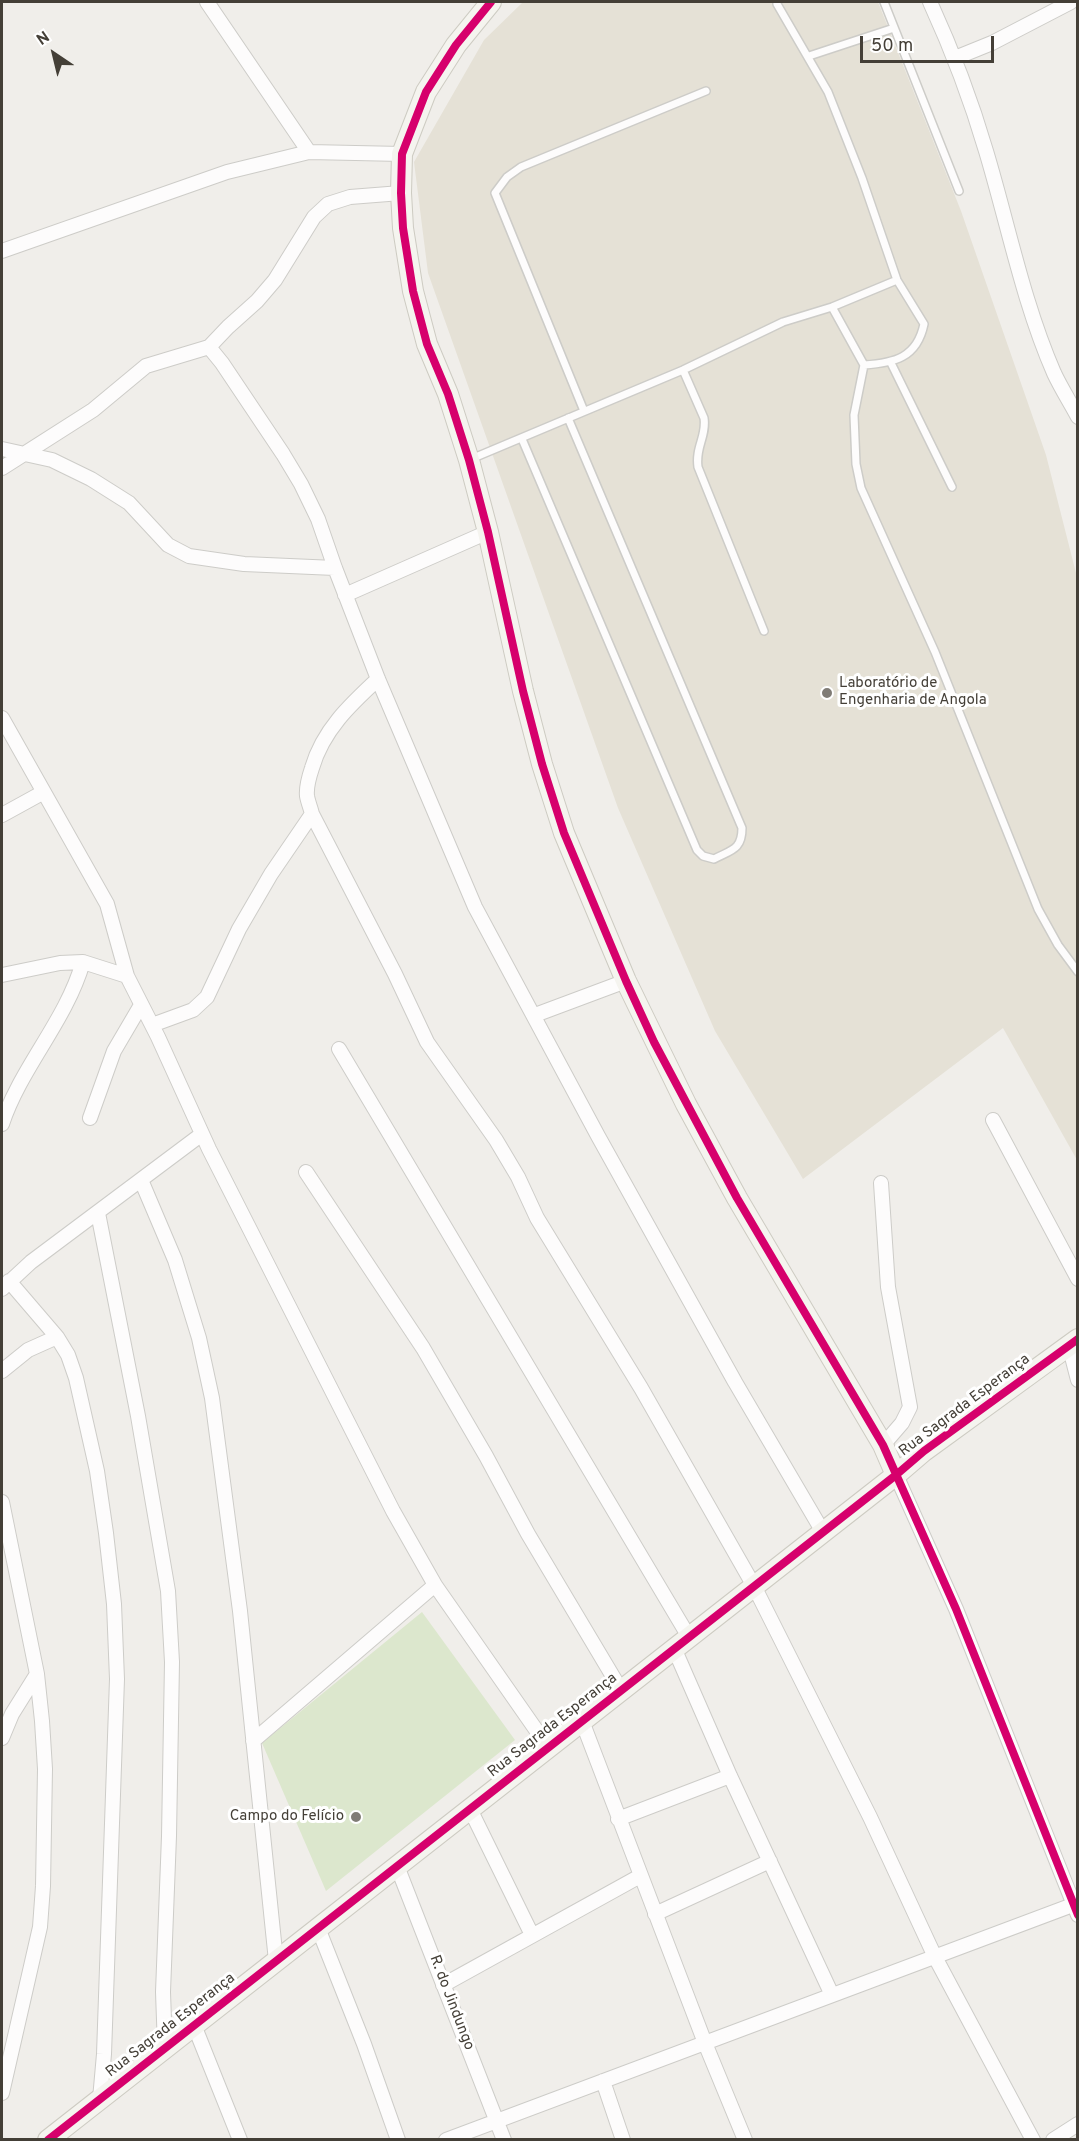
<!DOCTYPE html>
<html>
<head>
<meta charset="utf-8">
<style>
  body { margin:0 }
  #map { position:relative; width:1079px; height:2141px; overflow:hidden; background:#f0eeea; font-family:Overpass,sans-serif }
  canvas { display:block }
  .frame { position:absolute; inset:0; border:3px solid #443f37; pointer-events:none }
  .north { position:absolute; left:24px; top:24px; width:60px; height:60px; -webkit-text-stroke:4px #fff; paint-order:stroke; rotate:325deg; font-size:16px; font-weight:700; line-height:24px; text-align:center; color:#443f37 }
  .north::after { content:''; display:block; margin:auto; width:21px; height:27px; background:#443f37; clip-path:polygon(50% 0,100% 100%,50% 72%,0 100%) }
  .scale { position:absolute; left:860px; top:36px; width:134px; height:27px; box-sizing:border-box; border:3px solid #443f37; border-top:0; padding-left:8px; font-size:18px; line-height:21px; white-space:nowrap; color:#443f37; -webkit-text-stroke:4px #fff; paint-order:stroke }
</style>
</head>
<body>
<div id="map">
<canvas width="1079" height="2141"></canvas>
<div class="frame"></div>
<div class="north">N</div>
<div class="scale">50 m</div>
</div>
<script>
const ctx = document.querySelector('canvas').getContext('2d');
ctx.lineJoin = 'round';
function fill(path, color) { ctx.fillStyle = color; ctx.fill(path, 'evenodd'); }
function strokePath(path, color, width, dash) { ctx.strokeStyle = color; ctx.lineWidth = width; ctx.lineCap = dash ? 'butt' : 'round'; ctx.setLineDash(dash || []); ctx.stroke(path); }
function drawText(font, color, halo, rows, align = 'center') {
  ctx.font = font + ' Overpass,sans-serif'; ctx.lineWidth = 6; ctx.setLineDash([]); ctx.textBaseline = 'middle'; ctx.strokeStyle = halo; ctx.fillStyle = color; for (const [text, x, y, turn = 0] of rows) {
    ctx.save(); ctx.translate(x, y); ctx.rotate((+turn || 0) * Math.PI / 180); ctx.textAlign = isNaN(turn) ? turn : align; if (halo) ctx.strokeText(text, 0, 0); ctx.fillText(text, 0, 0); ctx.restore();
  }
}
const education = new Path2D(`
  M 523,2 L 878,2 L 961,211 L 1046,455 L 1077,577 L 1077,1160 L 1003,1028 L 803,1179 L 715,1031 L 618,808 L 428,273 L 414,162 L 484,40 Z`);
const green = new Path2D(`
  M 422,1612 L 515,1740 L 326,1891 L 262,1743 Z`);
const lane = new Path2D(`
  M 777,2 L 777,4 L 828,92 L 862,178 L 897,280 L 924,324 C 917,358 894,363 864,365
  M 884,2 L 959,191
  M 809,56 L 894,28
  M 832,307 L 864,365 L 854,415 L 856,464 L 861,488 L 935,652 L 1038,909 L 1058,945 L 1078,972
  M 891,363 L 952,487
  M 683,370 L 704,418 C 707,436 695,447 698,467 L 764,631
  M 584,411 L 495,193 L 507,177 L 521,167 L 706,91
  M 522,439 L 697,850 L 703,856 L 714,859 C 731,850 742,850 742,828 L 568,418
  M 471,459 L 683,370 L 783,322 L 832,307 L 897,280`);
const street = new Path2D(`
  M 207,2 L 309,152
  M 930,2 C 952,50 971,100 986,151 C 1008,224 1023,302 1054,373 C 1061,388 1070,402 1078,417
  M 955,58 L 992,43 L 1071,2
  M 2,251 L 227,172 L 309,152 L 402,154
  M 209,347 L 222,363 L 283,454 L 301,484 L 318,519 L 335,568 L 378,679 L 475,907 L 598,1136 L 735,1382 L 823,1532
  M 2,449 L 52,460 L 91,479 L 129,503 L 168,545 L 189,556 L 244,564 L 335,568
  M 2,468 L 93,410 L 146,366 L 209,347 L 228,327 L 257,301 L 275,280 L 314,217 L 328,204 L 350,197 L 401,193
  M 345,595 L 488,532
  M 378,679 C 350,705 323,730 312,768 C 309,777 306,787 307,796 C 308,802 311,809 312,814 L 395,974 L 427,1042 L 496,1140 L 518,1177 L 537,1218 L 641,1388 L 754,1586 L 870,1817 L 935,1957 L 1033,2140
  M 2,718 L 107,904 L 127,976 L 158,1037 L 209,1149 L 393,1511 L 435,1585 L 548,1747
  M 2,815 L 42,793
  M 2,975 L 60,963 L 83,962 L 127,976
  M 535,1015 L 626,981
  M 152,1025 L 193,1010 L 207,997 L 239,929 L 271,874 L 312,814
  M 339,1049 L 689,1637
  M 90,1118 L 114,1051 L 141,1005
  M 993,1120 L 1078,1279
  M 2,1124 C 21,1067 66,1021 83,962
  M 306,1172 L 423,1348 L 486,1456 L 528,1534 L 621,1690
  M 141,1180 L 175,1260 L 199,1338 L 212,1398 L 240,1611 L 276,1961
  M 881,1183 L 888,1287 L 910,1407 L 902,1423 L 883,1445
  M 98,1213 L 138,1416 L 168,1591 L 172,1662 L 169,1836 L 163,1992 L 165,2048
  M 9,1281 L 57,1337 L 68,1355 L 76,1378 L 97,1471 L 106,1533 L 114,1604 L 117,1679 L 104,2054 L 100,2099
  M 2,1289 L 31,1262 L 202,1134
  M 1069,1345 L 1078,1380
  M 2,1371 L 28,1350 L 57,1337
  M 896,1475 L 956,1609 L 1078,1915
  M 2,1502 L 37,1674 L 42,1721 L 45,1769 L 43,1886 L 40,1927 L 2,2093
  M 674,1648 L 730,1776 L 832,1995
  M 582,1721 L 705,2043 L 745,2140
  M 2,1738 L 12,1714 L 37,1674
  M 253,1741 L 435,1585
  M 470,1809 L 532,1935
  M 618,1819 L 730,1776
  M 397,1866 L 504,2140
  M 655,1914 L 770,1861
  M 318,1928 L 364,2044 L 398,2140
  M 443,1985 L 640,1876
  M 194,2025 L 240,2140
  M 603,2081 L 623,2140
  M 446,2140 L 1078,1903
  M 1053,2140 L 1078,2124`);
const secondary = new Path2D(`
  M 491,2 L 456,45 L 426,92 L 402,154 L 401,193 L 403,228 L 413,291 L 427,344 L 448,394 L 469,460 L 488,532 L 523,691 L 542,764 L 564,833 L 626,981 L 686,1104 L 737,1198 L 883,1445 L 896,1475
  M 48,2140 L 896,1475 L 924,1451 L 1078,1339`);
const cycleway = new Path2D(`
  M 491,2 L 456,45 L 426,92 L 402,154 L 401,193 L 403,228 L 413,291 L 427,344 L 448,394 L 469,460 L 488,532 L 523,691 L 542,764 L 564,833 L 626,981 L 654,1042 L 737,1198 L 883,1445 L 956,1609 L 1078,1915
  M 48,2140 L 896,1475 L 924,1451 L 1078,1339`);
const markers = [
  [827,693,6,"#807c76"],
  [356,1817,6,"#807c76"]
];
const poiNames = [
  ["Laboratório de",839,684],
  ["Engenharia de Angola",839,701],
  ["Campo do Felício",344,1817,"right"]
];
const streetNames = [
  ["Rua Sagrada Esperança",965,1406,-37],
  ["Rua Sagrada Esperança",553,1726,-38],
  ["R. do Jindungo",451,2003,69],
  ["Rua Sagrada Esperança",171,2026,-38]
];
fill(education, '#e5e1d6');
fill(green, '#dce7cd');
strokePath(lane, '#cdccc8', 10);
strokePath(street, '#cdccc8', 16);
strokePath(secondary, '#cdcbc2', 22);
strokePath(lane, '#fdfcfc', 7);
strokePath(street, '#fdfcfc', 14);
strokePath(secondary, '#f5f4ef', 20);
strokePath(cycleway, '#d6006c', 8);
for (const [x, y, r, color] of markers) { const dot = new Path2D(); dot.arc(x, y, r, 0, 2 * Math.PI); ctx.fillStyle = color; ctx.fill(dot); strokePath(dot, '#fff', 2); }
drawText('15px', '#443f37', '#fff', poiNames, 'left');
drawText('15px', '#443f37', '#fff', streetNames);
</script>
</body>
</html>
